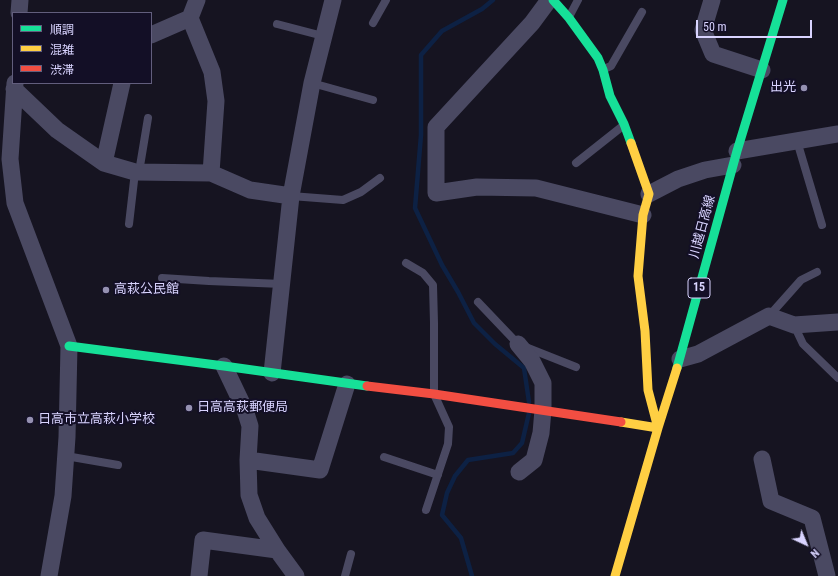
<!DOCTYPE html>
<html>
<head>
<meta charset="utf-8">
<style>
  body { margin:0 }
  #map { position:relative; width:838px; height:576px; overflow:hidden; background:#161421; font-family:"Roboto Condensed","Noto Sans JP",sans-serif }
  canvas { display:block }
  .legend { position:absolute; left:12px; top:12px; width:140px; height:72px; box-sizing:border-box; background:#130f26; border:1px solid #625e7d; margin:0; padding:5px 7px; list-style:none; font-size:12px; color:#d9d4ff }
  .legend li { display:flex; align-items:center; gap:8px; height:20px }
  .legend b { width:20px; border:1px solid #625e7d }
  .north { position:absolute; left:786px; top:524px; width:40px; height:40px; -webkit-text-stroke:3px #130f26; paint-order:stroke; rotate:136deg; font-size:11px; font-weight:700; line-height:16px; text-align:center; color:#d9d4ff }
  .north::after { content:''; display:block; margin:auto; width:14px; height:18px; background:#d9d4ff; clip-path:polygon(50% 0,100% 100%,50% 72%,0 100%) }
  .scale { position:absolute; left:696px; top:20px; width:116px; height:18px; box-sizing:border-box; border:2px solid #d9d4ff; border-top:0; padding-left:5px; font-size:12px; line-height:14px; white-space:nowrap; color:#d9d4ff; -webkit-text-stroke:3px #130f26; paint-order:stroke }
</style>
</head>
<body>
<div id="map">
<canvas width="838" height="576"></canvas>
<ul class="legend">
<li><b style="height:5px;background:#16e098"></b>順調</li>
<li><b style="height:5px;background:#ffcf43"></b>混雑</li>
<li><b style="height:5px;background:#f24e42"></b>渋滞</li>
</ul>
<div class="north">N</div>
<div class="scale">50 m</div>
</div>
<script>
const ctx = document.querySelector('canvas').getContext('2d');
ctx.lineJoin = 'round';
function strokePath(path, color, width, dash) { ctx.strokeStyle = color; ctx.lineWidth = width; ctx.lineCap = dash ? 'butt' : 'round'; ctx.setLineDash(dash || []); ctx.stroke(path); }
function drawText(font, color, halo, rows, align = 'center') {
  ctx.font = font + ' "Roboto Condensed","Noto Sans JP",sans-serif'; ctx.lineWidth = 4; ctx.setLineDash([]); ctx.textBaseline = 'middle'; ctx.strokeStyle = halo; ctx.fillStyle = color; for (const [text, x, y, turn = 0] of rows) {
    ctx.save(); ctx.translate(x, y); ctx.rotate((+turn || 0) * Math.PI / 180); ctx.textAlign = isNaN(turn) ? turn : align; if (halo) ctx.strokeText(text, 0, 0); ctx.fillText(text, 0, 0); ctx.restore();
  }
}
const stream = new Path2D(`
  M 493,0 L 482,9 L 442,31 L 421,55 L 421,135 L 415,208 L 442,265 L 458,292 L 474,323 L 495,344 L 524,368 L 529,402
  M 472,576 L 461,538 L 442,515 L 447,493 L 455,476 L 468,460 L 513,453 L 522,443 L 529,413`);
const lane = new Path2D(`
  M 569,17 L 578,0
  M 373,23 L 386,0
  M 277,24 L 323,36
  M 604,69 L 611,66 L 642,12
  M 312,83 L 373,100
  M 797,141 L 822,225
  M 576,163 L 624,125
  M 139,172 L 148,118
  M 291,196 L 343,200 L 361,192 L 380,178
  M 129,224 L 135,172
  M 406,263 L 423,273 L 433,285 L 434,323 L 434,394 L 449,427 L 448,444 L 426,510
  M 162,278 L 209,281 L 282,284
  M 478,302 L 518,344 L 576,367
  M 769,316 L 801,280 L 817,272
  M 794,325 L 803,344 L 838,378
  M 66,456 L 118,465
  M 384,457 L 438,475
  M 345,576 L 351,554`);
const street = new Path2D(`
  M 197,0 L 190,18 L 212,72 L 216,101 L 211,173
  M 549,0 L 532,23 L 436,127 L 436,193 L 477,187 L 536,188 L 643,215
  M 712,0 L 703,30 L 713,54 L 762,70
  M 19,13 L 20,0
  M 151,35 L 190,18
  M 15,83 L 10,159 L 15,203 L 69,346 L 67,437 L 63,496 L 49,576
  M 14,89 L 57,130 L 104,163 L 135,172 L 211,173 L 250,190 L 291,196
  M 737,151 L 838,134
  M 104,163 L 122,83
  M 649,194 L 678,179 L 705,170 L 733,165
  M 518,344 L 532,361 L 543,383 L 543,410 L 541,433 L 534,460 L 519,472
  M 680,359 L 698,354 L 769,316 L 794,325 L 838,322
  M 224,366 L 245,410 L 250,426 L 248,460 L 249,495 L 257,518 L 277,550 L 296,576
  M 272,373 L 291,196 L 312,83 L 333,0
  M 762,459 L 771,501 L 812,518 L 827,576
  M 248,460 L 320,470 L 347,384
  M 199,576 L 203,540 L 277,550`);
const fast = new Path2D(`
  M 553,0 L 569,18 L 598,58 L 603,70 L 610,96 L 624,124 L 631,143
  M 69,346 L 224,366 L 367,386
  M 677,368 L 737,151 L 783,0`);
const slow = new Path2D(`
  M 621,422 L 658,428 L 648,390 L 645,331 L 638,276 L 643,215 L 649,194 L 631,143
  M 615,576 L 658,428 L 677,368`);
const jam = new Path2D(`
  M 367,386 L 434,394 L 621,422`);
const markers = [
  [804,88,4,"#9591b1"],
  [106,290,4,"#9591b1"],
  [189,408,4,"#9591b1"],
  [30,420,4,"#9591b1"]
];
const shields = [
  [699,288,22]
];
const shieldNames = [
  ["15",699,288]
];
const poiNames = [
  ["出光",796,88,"right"],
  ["高萩公民館",114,290],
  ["日高高萩郵便局",197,408],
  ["日高市立高萩小学校",38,420]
];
const streetNames = [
  ["川越日高線",703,227,-75]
];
strokePath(stream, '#0d2144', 4.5);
strokePath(lane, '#4a4962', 8);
strokePath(street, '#4a4962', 17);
strokePath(fast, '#16e098', 9);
strokePath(slow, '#ffcf43', 9);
strokePath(jam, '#f24e42', 9);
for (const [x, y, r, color] of markers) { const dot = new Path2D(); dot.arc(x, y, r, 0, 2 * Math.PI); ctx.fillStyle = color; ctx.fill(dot); strokePath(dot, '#130f26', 1.5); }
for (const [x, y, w] of shields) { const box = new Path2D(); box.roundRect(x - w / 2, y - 10, w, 20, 3); ctx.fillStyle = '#130f26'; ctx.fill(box); strokePath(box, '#d9d4ff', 1); }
drawText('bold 12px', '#d9d4ff', null, shieldNames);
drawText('13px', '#d9d4ff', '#130f26', poiNames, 'left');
drawText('13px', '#d9d4ff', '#130f26', streetNames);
</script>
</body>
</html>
